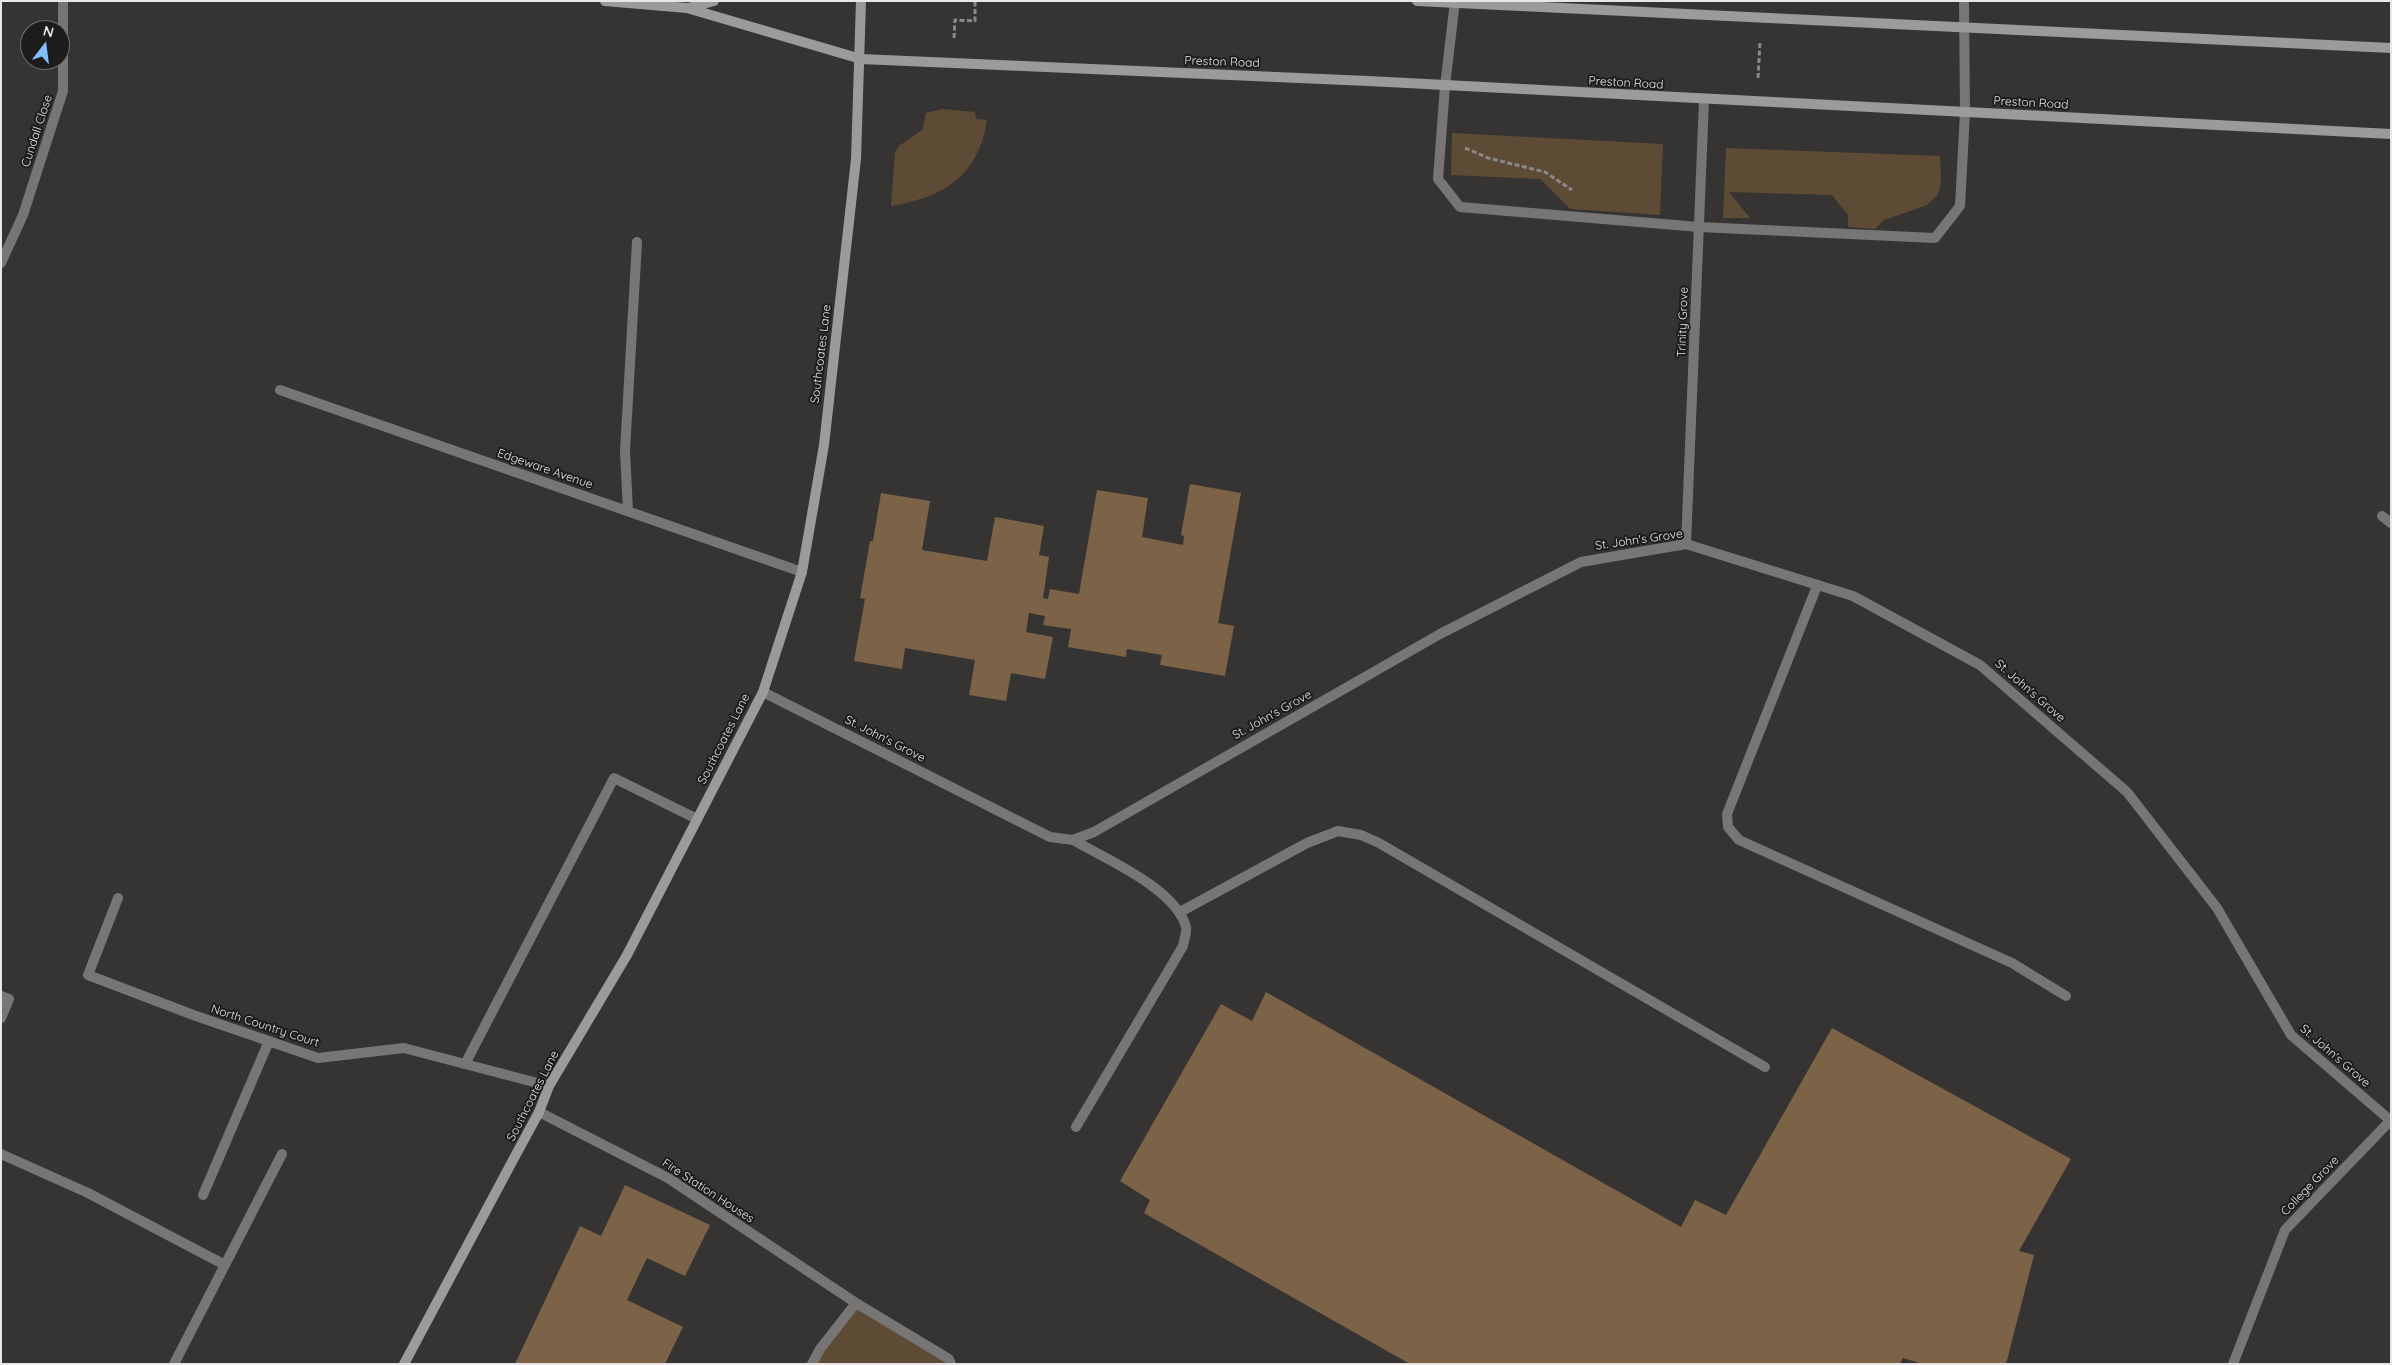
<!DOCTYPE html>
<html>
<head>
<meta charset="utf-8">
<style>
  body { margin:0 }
  #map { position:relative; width:2392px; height:1365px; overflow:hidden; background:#363432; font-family:Quicksand,sans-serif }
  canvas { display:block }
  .frame { position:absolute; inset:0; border:2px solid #e9e7e6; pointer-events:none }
  .north { position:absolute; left:20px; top:20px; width:50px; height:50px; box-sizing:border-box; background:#1d1c1b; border:1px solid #6f6d6c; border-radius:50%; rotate:15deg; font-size:14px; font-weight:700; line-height:20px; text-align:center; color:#e9e7e6 }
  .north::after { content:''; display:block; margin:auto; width:18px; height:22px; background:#80bdfa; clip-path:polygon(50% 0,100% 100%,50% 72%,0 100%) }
</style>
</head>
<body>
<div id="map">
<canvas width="2392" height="1365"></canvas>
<div class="frame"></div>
<div class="north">N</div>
</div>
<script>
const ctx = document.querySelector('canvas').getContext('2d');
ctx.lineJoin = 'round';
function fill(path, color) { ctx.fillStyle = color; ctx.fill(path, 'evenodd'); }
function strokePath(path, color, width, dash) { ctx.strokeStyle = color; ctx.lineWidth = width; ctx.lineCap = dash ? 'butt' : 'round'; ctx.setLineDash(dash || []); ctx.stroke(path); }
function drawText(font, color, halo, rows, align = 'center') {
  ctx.font = font + ' Quicksand,sans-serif'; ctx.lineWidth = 4; ctx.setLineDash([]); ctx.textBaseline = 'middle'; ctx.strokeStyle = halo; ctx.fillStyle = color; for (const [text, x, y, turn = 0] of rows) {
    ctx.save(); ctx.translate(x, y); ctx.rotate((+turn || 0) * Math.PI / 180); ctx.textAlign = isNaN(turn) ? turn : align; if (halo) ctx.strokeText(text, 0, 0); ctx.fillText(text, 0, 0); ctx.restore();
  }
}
const green = new Path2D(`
  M 942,109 L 975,112 L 976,119 L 987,120 C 978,177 944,197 891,206 L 895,153 L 899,146 L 922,130 L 926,113 Z
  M 1452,133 L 1663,144 L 1660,215 L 1570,209 L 1540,179 L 1451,175 Z
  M 1726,148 L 1940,156 L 1941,184 L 1937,196 L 1927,205 L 1884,220 L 1875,229 L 1848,227 L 1848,215 L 1832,195 L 1729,192 L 1750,218 L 1723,218 Z
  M 856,1303 L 951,1364 L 812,1364 Z`);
const building = new Path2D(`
  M 1190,484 L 1241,493 L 1218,623 L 1234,626 L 1225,676 L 1160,665 L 1162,655 L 1127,649 L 1126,657 L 1068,647 L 1071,629 L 1043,625 L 1045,616 L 1029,613 L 1026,632 L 1053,637 L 1045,679 L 1011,673 L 1006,701 L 969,695 L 975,660 L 905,648 L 902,669 L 854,661 L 865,599 L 860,598 L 870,541 L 873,541 L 881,493 L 930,501 L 922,550 L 987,561 L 995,517 L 1044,526 L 1039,555 L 1049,557 L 1043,598 L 1048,599 L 1050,589 L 1079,594 L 1097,490 L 1148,498 L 1142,537 L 1183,545 L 1184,536 L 1181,535 Z
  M 1266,992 L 1681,1227 L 1695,1200 L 1726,1215 L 1832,1028 L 2071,1159 L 2019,1251 L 2034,1255 L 2006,1364 L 1923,1364 L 1903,1358 L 1900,1364 L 1410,1364 L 1144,1213 L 1150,1200 L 1120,1181 L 1221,1004 L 1252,1021 Z
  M 625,1185 L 710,1225 L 685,1276 L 647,1258 L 627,1300 L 683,1327 L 665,1364 L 515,1364 L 580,1226 L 601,1236 Z`);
const path = new Path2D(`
  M 954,38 L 955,20 L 975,21 L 975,1
  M 1758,78 L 1760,42
  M 1465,148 L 1488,158 L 1545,172 L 1572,190`);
const lane = new Path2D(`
  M 1455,1 L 1445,86 L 1438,179 L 1460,207 L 1699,227 L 1935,238 L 1960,206 L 1965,112 L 1964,1
  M 628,511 L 625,451 L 637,242
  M 1817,586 L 1727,814 L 1728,827 L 1739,840 L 2012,963 L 2066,996
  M 1073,840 C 1106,859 1176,889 1186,927 C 1187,932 1184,940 1183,946 L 1076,1127
  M 1180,912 L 1307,843 L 1338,831 L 1361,835 L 1379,843 L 1765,1067
  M 1,996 L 9,999 L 1,1018
  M 465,1064 L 614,778 L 697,819
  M 1,1154 L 88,1193 L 225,1265
  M 203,1195 L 269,1041
  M 174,1364 L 282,1154`);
const street = new Path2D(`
  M 1,263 L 23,215 L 63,91 L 63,1
  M 280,390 L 802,572
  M 2382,516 L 2391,523
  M 1686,544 L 1704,100
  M 763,692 L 1050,837 L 1073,840 L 1094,832 L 1440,634 L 1581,562 L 1686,544 L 1853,596 L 1980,665 L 2127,792 L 2217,908 L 2291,1035 L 2391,1121
  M 118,898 L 88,975 L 196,1016 L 318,1058 L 404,1048 L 549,1086
  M 539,1112 L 668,1178 L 856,1303 L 949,1359 L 951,1364
  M 812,1364 L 820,1349 L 856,1303
  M 2233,1364 L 2285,1230 L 2391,1120`);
const secondary = new Path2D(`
  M 605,1 L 687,8 L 861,59 L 1368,81 L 2391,134
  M 1417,1 L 2391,48
  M 688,8 L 714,1
  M 404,1364 L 513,1160 L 539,1112 L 549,1086 L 627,955 L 763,692 L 802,572 L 824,445 L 856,159 L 861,1`);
const streetNames = [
  ["Preston Road",1222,62,2],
  ["Preston Road",1626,83,3],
  ["Preston Road",2031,103,3],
  ["Cundall Close",37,131,-72],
  ["Trinity Grove",1683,322,-88],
  ["Southcoates Lane",821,354,-83],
  ["Edgeware Avenue",545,469,19],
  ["St. John's Grove",1639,540,-8],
  ["St. John's Grove",2030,691,41],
  ["St. John's Grove",1272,715,-29],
  ["Southcoates Lane",724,739,-63],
  ["St. John's Grove",885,739,27],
  ["North Country Court",265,1026,18],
  ["St. John's Grove",2335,1056,41],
  ["Southcoates Lane",533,1096,-63],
  ["College Grove",2310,1186,-46],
  ["Fire Station Houses",708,1191,33]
];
fill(green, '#5e4b35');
fill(building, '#7c6348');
strokePath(path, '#8b8988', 3, [5, 2.5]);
strokePath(lane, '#777675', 10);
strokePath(street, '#777675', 10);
strokePath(secondary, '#9c9b99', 10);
drawText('12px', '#e9e7e6', '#1d1c1b', streetNames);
</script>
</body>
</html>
